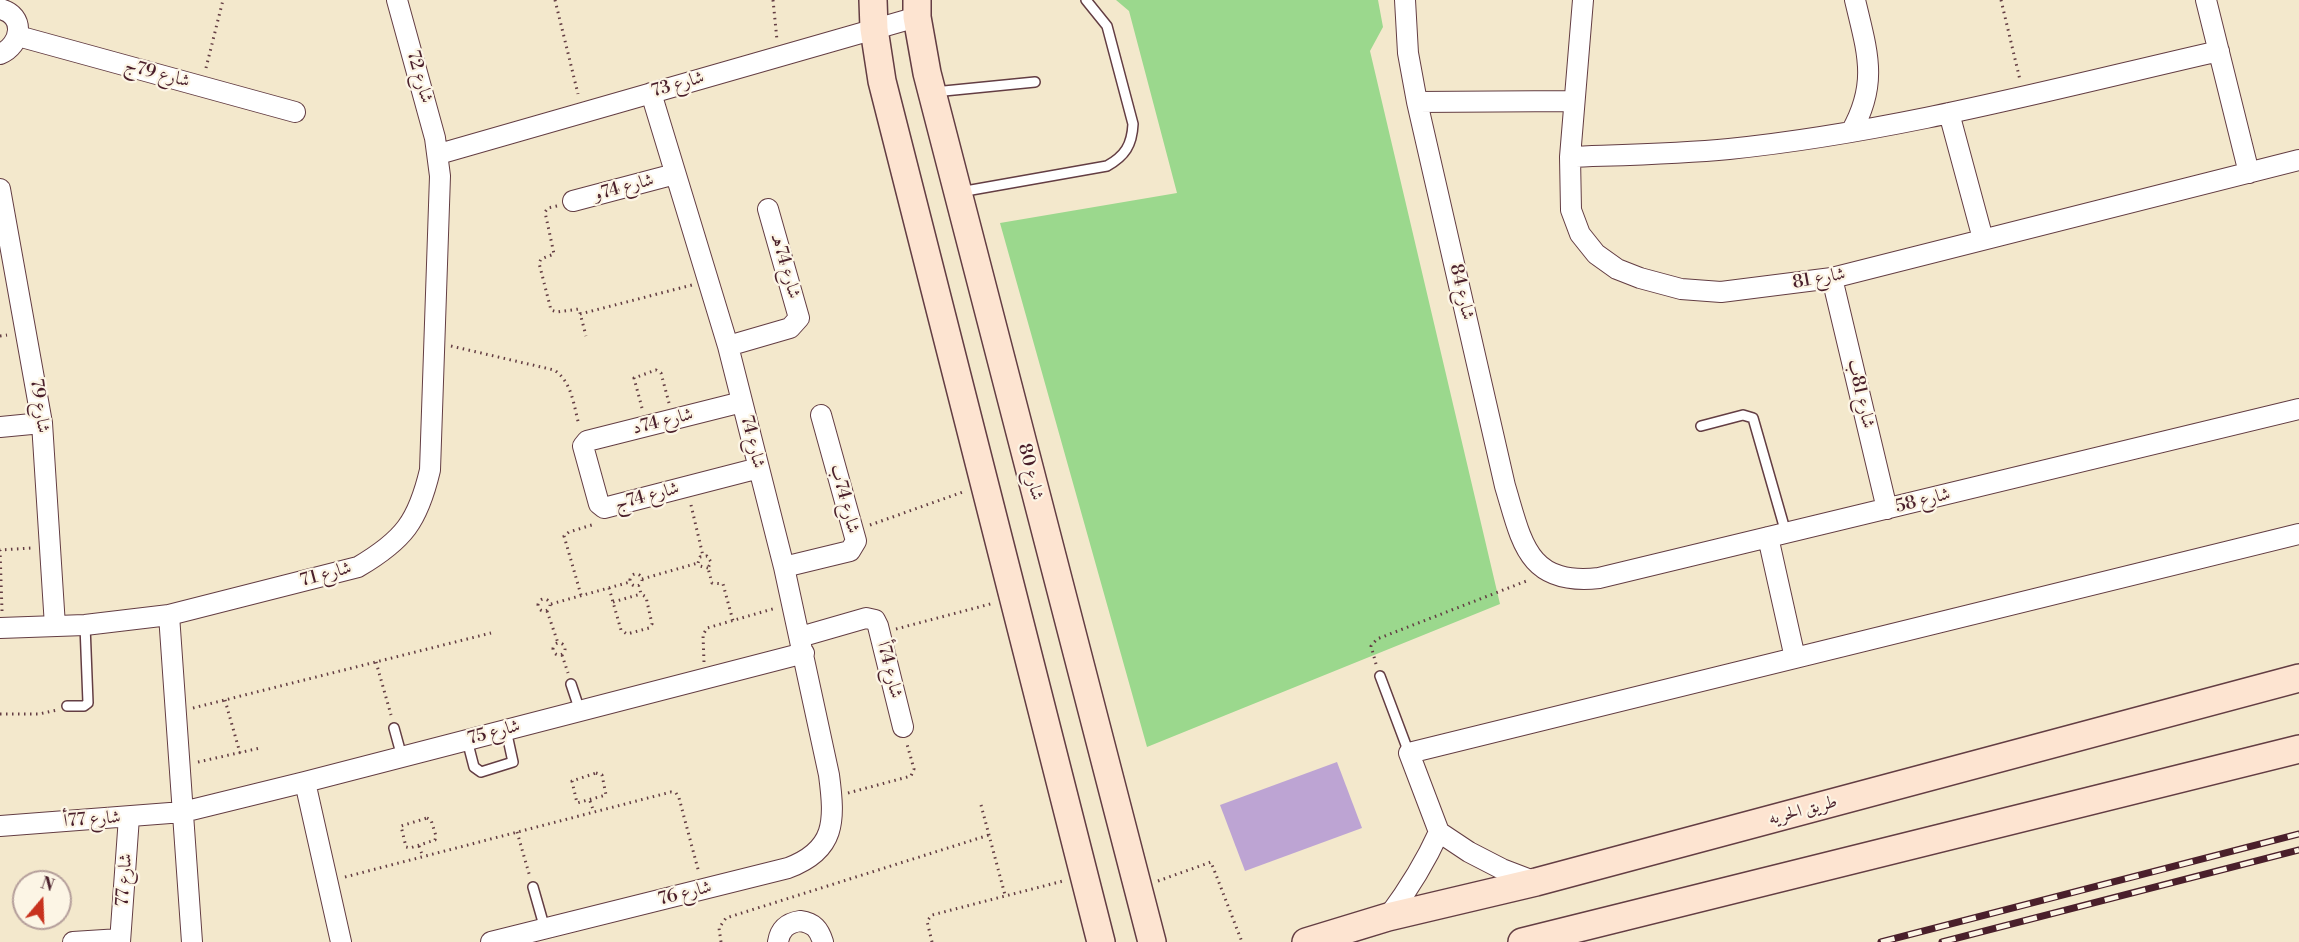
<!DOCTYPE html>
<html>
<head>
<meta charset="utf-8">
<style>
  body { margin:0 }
  #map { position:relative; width:2299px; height:942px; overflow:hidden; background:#f3e8cc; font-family:"Libre Bodoni",serif }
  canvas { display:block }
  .north { position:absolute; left:12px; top:870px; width:60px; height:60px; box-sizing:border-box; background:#fcf5e5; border:2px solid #b59f9b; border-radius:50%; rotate:19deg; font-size:16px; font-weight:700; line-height:24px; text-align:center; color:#4a1f2b }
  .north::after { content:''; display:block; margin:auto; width:21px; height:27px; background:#c8321e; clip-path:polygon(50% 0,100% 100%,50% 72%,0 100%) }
</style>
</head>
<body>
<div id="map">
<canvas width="2299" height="942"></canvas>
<div class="north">N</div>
</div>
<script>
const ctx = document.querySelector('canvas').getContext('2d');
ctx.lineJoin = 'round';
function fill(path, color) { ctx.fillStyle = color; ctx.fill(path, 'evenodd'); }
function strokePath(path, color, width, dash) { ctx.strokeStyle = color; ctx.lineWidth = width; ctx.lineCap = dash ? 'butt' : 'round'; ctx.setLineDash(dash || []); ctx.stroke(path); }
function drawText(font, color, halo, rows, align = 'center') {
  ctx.font = font + ' "Libre Bodoni",Amiri,serif'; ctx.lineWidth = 4.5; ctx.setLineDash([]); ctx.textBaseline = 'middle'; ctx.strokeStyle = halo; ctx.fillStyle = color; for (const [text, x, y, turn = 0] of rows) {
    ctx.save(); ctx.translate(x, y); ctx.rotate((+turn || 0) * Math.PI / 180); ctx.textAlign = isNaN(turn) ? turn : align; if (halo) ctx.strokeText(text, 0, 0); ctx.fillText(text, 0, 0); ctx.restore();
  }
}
const green = new Path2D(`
  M 1116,0 L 1378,0 L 1383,27 L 1370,51 L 1500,604 L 1147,747 L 1000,223 L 1177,193 L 1129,11 Z`);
const building = new Path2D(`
  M 1337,762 L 1362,828 L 1245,871 L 1220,805 Z`);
const path = new Path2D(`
  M 555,0 L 578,94
  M 773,0 L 777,40
  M 2001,0 L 2020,80
  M 206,68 L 223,0
  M 557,206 L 548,208 L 545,212 L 554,254 L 541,259 L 539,263 L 551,310 L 557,312 L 579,309 L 586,336
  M 580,314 L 692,285
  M 0,336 L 7,335
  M 451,346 L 554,370 C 572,381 574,407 579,425
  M 642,408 L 634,378 L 656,370 L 661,373 L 669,403
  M 691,505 L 703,556
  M 870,525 L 963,492
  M 708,568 L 700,566 L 698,563 L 700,557 L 707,556 L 711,562 L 708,568 L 712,583 L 723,584 L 733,621
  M630 580a6 6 0 1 1 12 0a6 6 0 1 1-12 0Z
  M 642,579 L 698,563
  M 609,588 L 621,630 L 627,634 L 649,628 L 652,624 L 646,597 L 641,594 L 639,586
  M 581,595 L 564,536 L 569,532 L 595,524
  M538 605a6 6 0 1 1 12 0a6 6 0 1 1-12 0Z
  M 613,602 L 641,594
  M 551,604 L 630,582
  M 2,611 L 0,550 L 31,548
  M 547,611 L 558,643
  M 896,629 L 994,603
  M553 649a6 6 0 1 1 12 0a6 6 0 1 1-12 0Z
  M 562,655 L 568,673
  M 376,662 L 391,715
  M 704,662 L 703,635 L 707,628 L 776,608
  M 1376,664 L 1371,646 L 1377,639 L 1529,580
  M 225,700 L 240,753
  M 193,708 L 491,633
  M 0,714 L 39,714 L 57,710
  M 198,762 L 260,748
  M 596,773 L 602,775 L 606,795 L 577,803 L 572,781 Z
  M 848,793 L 911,776 L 914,769 L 907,744
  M 590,801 L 594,812
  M 981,805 L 1005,895
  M 427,818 L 431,820 L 436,836 L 435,840 L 410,848 L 406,847 L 401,826 Z
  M 517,832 L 530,877
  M 419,846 L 423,857
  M 345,877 L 671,792 L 676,793 L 679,798 L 699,873
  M 1158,881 L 1211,862 L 1242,942
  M 721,942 L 719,928 L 726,918 L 989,835
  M 932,942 L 927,921 L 932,915 L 1063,881`);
const lane = new Path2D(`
  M 934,92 L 1035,82
  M 960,192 L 1107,166 C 1125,156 1132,145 1133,124 L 1107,26 L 1086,0
  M 1701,426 L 1743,415 L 1753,418 L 1786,533
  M 1380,676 L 1409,753
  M 571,684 L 580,711
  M 67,706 L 84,706 L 88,703 L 85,625
  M 394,728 L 402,757
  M 467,740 L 474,767 L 481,772 L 513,762 L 506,730
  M 533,887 L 545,929`);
const street = new Path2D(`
  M 1405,0 L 1408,53 L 1417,102 L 1505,486 C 1522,542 1527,586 1599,578 L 2299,409
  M 1583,0 L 1570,157 L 1571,210 L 1580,234 L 1596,254 L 1617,269 L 1640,278 L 1681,289 L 1721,292 L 1832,278 L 2299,160
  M 2206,0 L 2249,173
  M 0,9 C 26,15 22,45 0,54
  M 18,36 L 295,112
  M 1417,102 L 1574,101
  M 1949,113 L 1983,239
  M 1851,132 C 1879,83 1867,51 1855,0
  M 439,154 L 917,17
  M 1570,157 C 1623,155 1677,154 1729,149 C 1895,132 2057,88 2219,51
  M 0,189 L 42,423 L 55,626
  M 573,201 L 675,174
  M 1832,278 L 1887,509
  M 728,346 L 790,328 L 799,318 L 768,209
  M 742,402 L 587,441 L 583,446 L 599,504 L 604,508 L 759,468
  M 0,427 L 42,423
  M 1768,537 L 1795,658
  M 784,567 L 850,551 L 856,541 L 821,415
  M 169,615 L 192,942
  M 0,628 L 85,625 L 169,615 L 358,567 C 404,540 418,521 430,470 L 440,176 L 435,138 L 397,0
  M 800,637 L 866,618 L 875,620 L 878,626 L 903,727
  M 305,782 L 341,942
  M 0,826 L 183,812 L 305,782 L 804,653
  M 1536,882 L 1502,869 L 1469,852 L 1439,832 L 1409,753 L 2299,534
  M 1388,917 C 1408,890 1425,863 1439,832
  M 73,942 L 120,939
  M 120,942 L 129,817
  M 491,942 L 788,868 C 836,850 835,821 829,775 L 784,567 L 728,346 L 651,93
  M 778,942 C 780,929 787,923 800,921 C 814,923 819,929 823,942`);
const secondary = new Path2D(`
  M 873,0 L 874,29 L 882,81 L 1101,942
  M 917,0 L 917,17 L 927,73 L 1152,942
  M 1306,942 L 1388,917 L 1536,882 L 2299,678
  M 1522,942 L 2299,749`);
const rail = new Path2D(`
  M 1881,942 L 2299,834
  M 1942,942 L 2299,850`);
const streetNames = [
  ["شارع 79ج",157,74,15],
  ["شارع 72",419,77,74],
  ["شارع 73",678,85,-16],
  ["شارع 74و",624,188,-15],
  ["شارع 74هـ",785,267,74],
  ["شارع 81",1819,279,-10],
  ["شارع 84",1461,292,77],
  ["شارع 81ب",1860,394,77],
  ["شارع 79",39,406,82],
  ["شارع 74د",663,422,-14],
  ["شارع 74",752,442,76],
  ["شارع 80",1030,472,76],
  ["شارع 74ج",647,497,-15],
  ["شارع 74ب",844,499,75],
  ["شارع 58",1923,501,-14],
  ["شارع 71",326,575,-15],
  ["شارع 74أ",889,670,76],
  ["شارع 75",494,733,-15],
  ["طريق الحريه",1803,811,-15],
  ["شارع 77أ",92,820,-4],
  ["شارع 77",125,880,-86],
  ["شارع 76",685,894,-14]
];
fill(green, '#9bd88d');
fill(building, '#bda4d3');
strokePath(lane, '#633d43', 12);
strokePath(street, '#633d43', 22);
strokePath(secondary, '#633d43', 30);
strokePath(path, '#633d43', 3, [1.5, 4.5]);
strokePath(lane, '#fff', 9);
strokePath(street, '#fff', 20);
strokePath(secondary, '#fde4d1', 27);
strokePath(rail, '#4a1f2b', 7);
strokePath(rail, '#fcf5e5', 4.5, [14]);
drawText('18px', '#4a1f2b', '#fcf5e5', streetNames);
</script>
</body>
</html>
